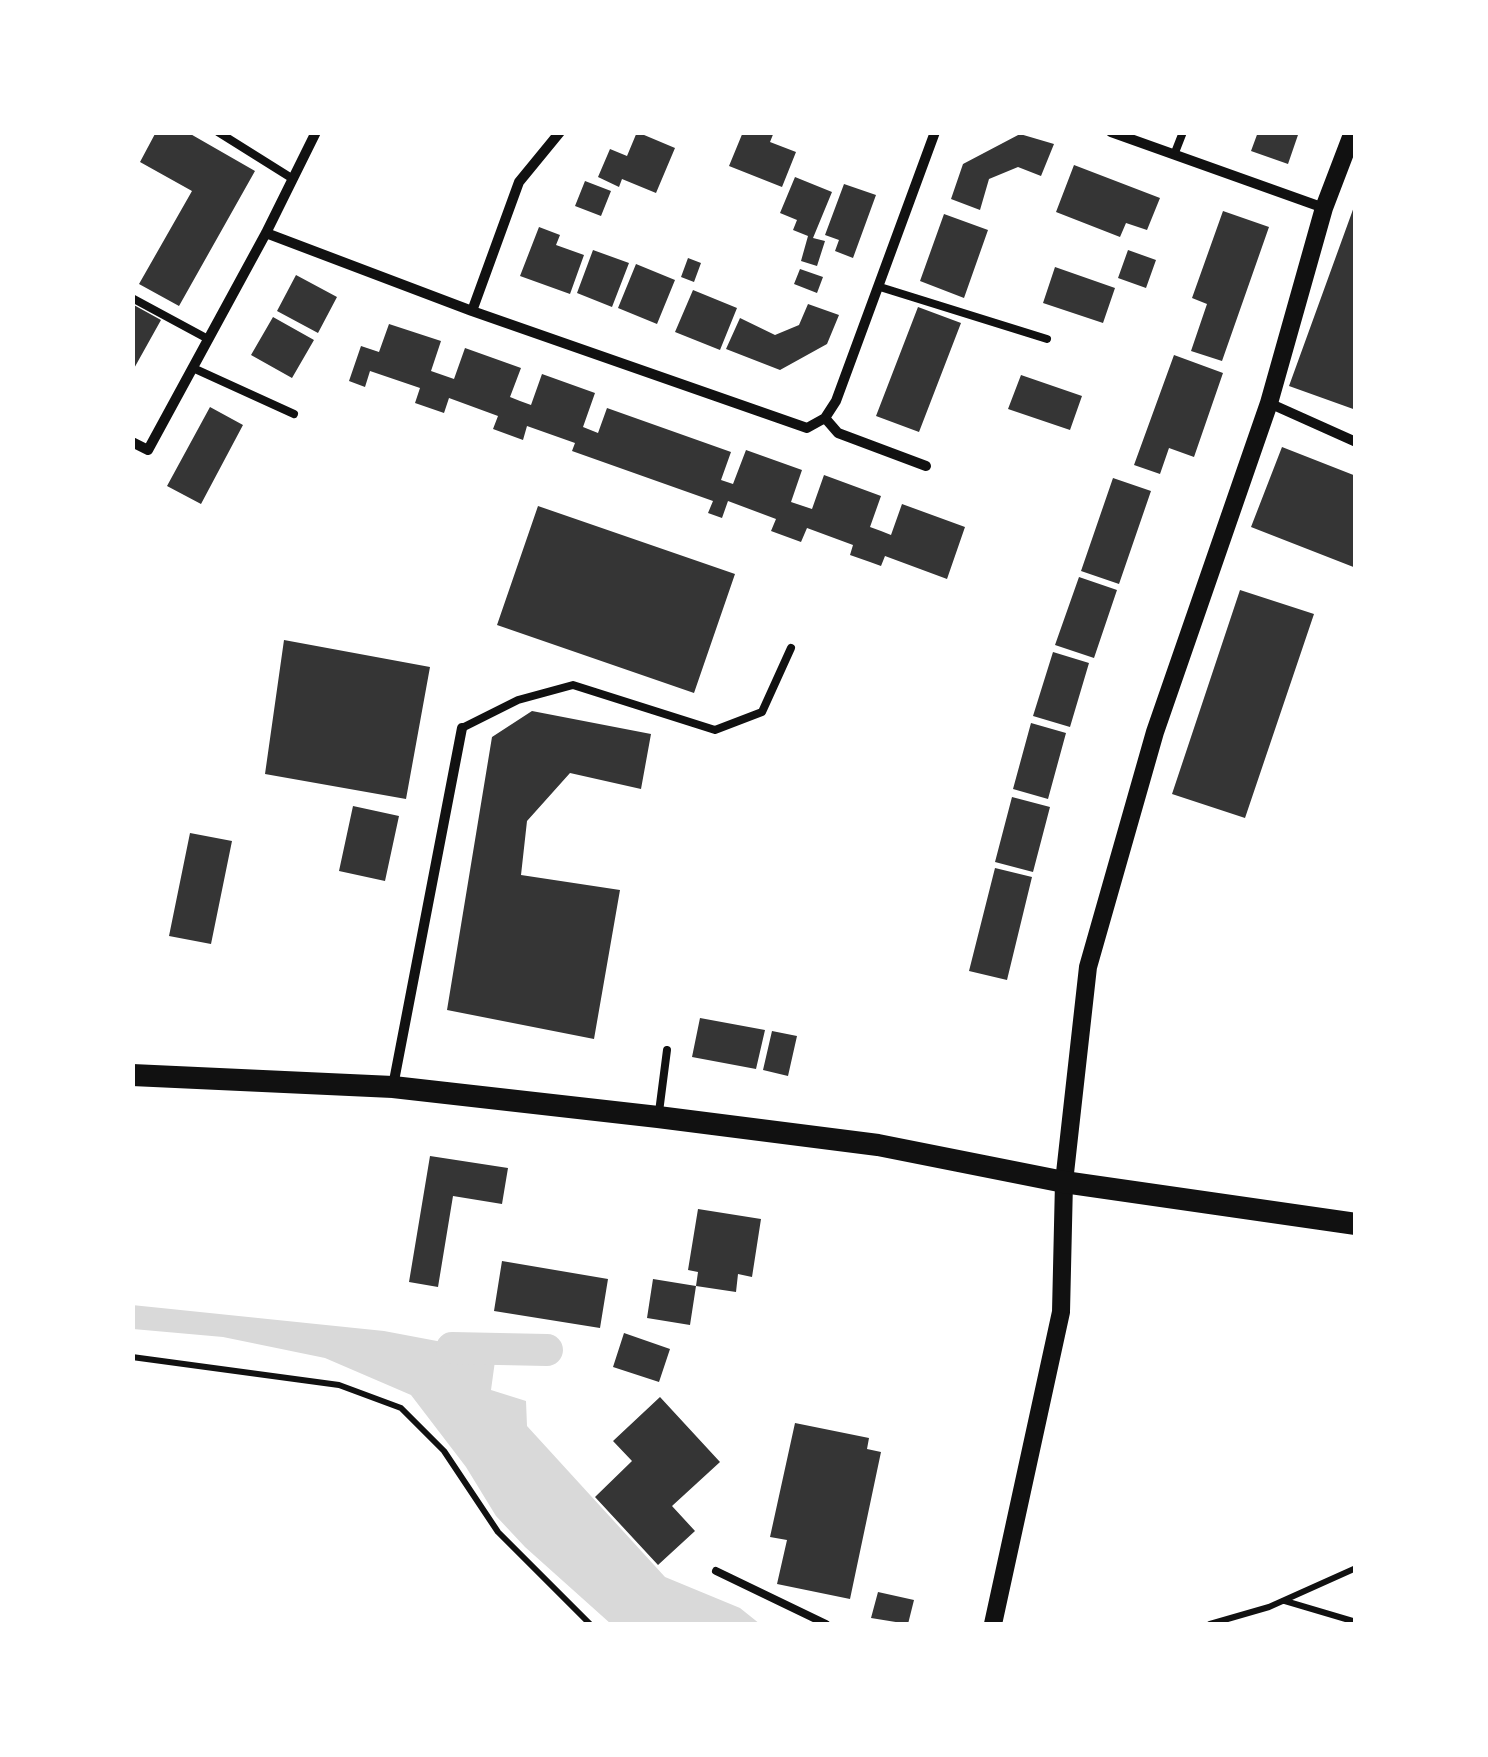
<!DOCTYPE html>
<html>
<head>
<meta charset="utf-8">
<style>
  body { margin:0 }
  #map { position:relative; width:1488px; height:1757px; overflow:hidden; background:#fff; font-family:Lora,serif }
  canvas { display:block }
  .frame { position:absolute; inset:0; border:135px solid #fff; pointer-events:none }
</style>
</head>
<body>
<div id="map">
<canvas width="1488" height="1757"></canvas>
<div class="frame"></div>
</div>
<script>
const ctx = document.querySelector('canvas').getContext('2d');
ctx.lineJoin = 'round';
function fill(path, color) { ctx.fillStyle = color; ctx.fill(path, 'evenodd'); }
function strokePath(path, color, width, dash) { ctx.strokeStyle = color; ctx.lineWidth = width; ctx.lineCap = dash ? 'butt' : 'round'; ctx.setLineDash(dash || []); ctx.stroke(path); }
const water = new Path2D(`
  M 132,1305 L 384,1331 L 474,1348 L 547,1350 L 501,1352 L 495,1361 L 491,1390 L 526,1401 L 527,1426 L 665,1577 L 740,1608 L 760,1624 L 611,1624 L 525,1547 L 496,1516 L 466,1467 L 411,1395 L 325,1358 L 223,1337 L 133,1329 Z`);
const canal = new Path2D(`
  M 452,1348 L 547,1350`);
const building = new Path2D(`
  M 156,132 L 187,132 L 255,171 L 179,306 L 139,284 L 192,191 L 140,162 Z
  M 637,132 L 675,148 L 656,193 L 622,179 L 619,187 L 598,177 L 610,149 L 627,156 Z
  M 743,132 L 774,132 L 770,142 L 796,152 L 782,187 L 729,166 Z
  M 1258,132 L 1299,132 L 1288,164 L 1251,151 Z
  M 1020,134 L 1054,144 L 1041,176 L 1018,167 L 989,179 L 980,210 L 951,199 L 963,164 Z
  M 1074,165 L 1160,198 L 1147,230 L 1126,223 L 1120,237 L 1056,212 Z
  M 795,177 L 832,192 L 813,238 L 825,241 L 817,266 L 801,261 L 808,236 L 793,230 L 797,220 L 780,213 Z
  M 585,181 L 611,191 L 601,216 L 575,206 Z
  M 844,184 L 876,195 L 853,258 L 835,251 L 839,240 L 825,235 Z
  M 1355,204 L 1356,204 L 1356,410 L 1289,386 Z
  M 1223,211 L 1269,227 L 1222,361 L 1191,351 L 1207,304 L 1192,298 Z
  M 944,214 L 988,230 L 964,298 L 920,281 Z
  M 539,227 L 560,235 L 556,245 L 584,255 L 570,294 L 520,276 Z
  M 593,250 L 629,263 L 612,307 L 577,293 Z
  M 1128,250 L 1156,260 L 1146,288 L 1118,278 Z
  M 688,258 L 701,263 L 694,282 L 681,277 Z
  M 636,264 L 675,280 L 657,324 L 618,308 Z
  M 1055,267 L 1115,288 L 1103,323 L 1043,303 Z
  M 800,269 L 823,277 L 817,293 L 794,284 Z
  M 296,275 L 337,297 L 318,333 L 277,311 Z
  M 693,290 L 737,308 L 720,350 L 675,332 Z
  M 132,304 L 161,320 L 132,372 Z
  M 808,304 L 839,315 L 827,344 L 780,370 L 726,349 L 740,318 L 775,335 L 799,325 Z
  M 918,307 L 961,323 L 919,432 L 876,416 Z
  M 273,317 L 314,340 L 292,378 L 251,355 Z
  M 389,324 L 441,341 L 431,371 L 454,379 L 465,348 L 521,368 L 510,397 L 520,401 L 531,405 L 542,374 L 595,393 L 583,427 L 598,433 L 607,408 L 731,452 L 721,480 L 733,484 L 746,450 L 802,470 L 791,502 L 812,509 L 824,475 L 881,496 L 870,527 L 881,531 L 891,535 L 902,504 L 965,527 L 947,579 L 885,556 L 881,566 L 870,562 L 850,555 L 853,545 L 807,528 L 801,542 L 771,531 L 776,519 L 728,501 L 722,518 L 708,513 L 713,501 L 572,451 L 575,443 L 527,426 L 523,440 L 493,429 L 498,416 L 449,398 L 444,413 L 415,403 L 420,388 L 370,371 L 365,387 L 349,381 L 361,346 L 379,352 Z
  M 1174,355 L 1223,373 L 1194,457 L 1169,448 L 1160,474 L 1134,465 Z
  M 1021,375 L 1082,396 L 1070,430 L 1008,409 Z
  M 210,407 L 243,425 L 201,504 L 167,486 Z
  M 1282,447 L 1356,476 L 1356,568 L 1251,527 Z
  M 1113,478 L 1151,491 L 1119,584 L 1081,571 Z
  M 538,506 L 735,574 L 694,693 L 497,625 Z
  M 1079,577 L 1117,590 L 1094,658 L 1055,645 Z
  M 1240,590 L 1314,614 L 1245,818 L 1172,794 Z
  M 284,640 L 430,667 L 406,799 L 265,774 Z
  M 1053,652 L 1089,663 L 1070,727 L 1033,716 Z
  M 532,711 L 651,734 L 641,789 L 570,773 L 527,821 L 521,875 L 620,890 L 594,1039 L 447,1010 L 492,737 Z
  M 1031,723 L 1066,733 L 1048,799 L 1013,789 Z
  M 1012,797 L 1050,807 L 1033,872 L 995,862 Z
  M 353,806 L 399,816 L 385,881 L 339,871 Z
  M 190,833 L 232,841 L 211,944 L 169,936 Z
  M 995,868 L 1032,877 L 1007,980 L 969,971 Z
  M 700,1018 L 765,1030 L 756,1069 L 692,1057 Z
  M 772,1031 L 797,1036 L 788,1076 L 763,1070 Z
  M 430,1156 L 508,1168 L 502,1204 L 453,1196 L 438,1287 L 409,1282 Z
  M 698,1209 L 761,1219 L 752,1277 L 738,1274 L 736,1292 L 696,1286 L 698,1272 L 688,1270 Z
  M 502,1261 L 608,1279 L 600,1328 L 494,1311 Z
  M 653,1279 L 696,1286 L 690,1325 L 647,1318 Z
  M 624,1333 L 670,1349 L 659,1382 L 613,1367 Z
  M 660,1397 L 720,1462 L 672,1506 L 695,1531 L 658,1565 L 595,1497 L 632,1461 L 613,1441 Z
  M 795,1423 L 869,1438 L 867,1449 L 881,1452 L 850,1599 L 777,1584 L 787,1540 L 770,1537 Z
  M 878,1592 L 914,1600 L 908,1624 L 871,1618 Z`);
const path = new Path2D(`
  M 132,1357 L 339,1385 L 401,1408 L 444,1451 L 498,1532 L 590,1624
  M 1285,1601 L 1356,1622
  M 1210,1624 L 1269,1607 L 1356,1568`);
const service = new Path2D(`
  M 218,132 L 293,179
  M 1174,155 L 1183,132
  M 880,287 L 1047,339
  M 132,298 L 208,339
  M 193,368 L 294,414
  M 462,728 L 518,700 L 573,685 L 715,730 L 762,712 L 791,648
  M 659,1112 L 667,1050
  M 716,1571 L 826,1624`);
const minor = new Path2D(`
  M 1111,132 L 1324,208
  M 266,233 L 472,311 L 807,428 L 825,418 L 838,433 L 926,466
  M 472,311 L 519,182 L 560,132
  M 1269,403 L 1356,442
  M 825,418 L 836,401 L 935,132
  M 132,442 L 148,450 L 266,233 L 316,132
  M 393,1086 L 462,728`);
const tertiary = new Path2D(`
  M 993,1624 L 1061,1312 L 1064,1182 L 1088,967 L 1155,732 L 1269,403 L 1324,208 L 1353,132`);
const trunk = new Path2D(`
  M 132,1075 L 393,1087 L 658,1117 L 878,1145 L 1064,1182 L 1356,1224`);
fill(water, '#d9d9d9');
strokePath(canal, '#d9d9d9', 32);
fill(building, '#353535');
strokePath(path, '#111', 6);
strokePath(service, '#111', 8);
strokePath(minor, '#111', 10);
strokePath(tertiary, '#111', 18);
strokePath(trunk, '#111', 22);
</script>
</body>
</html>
